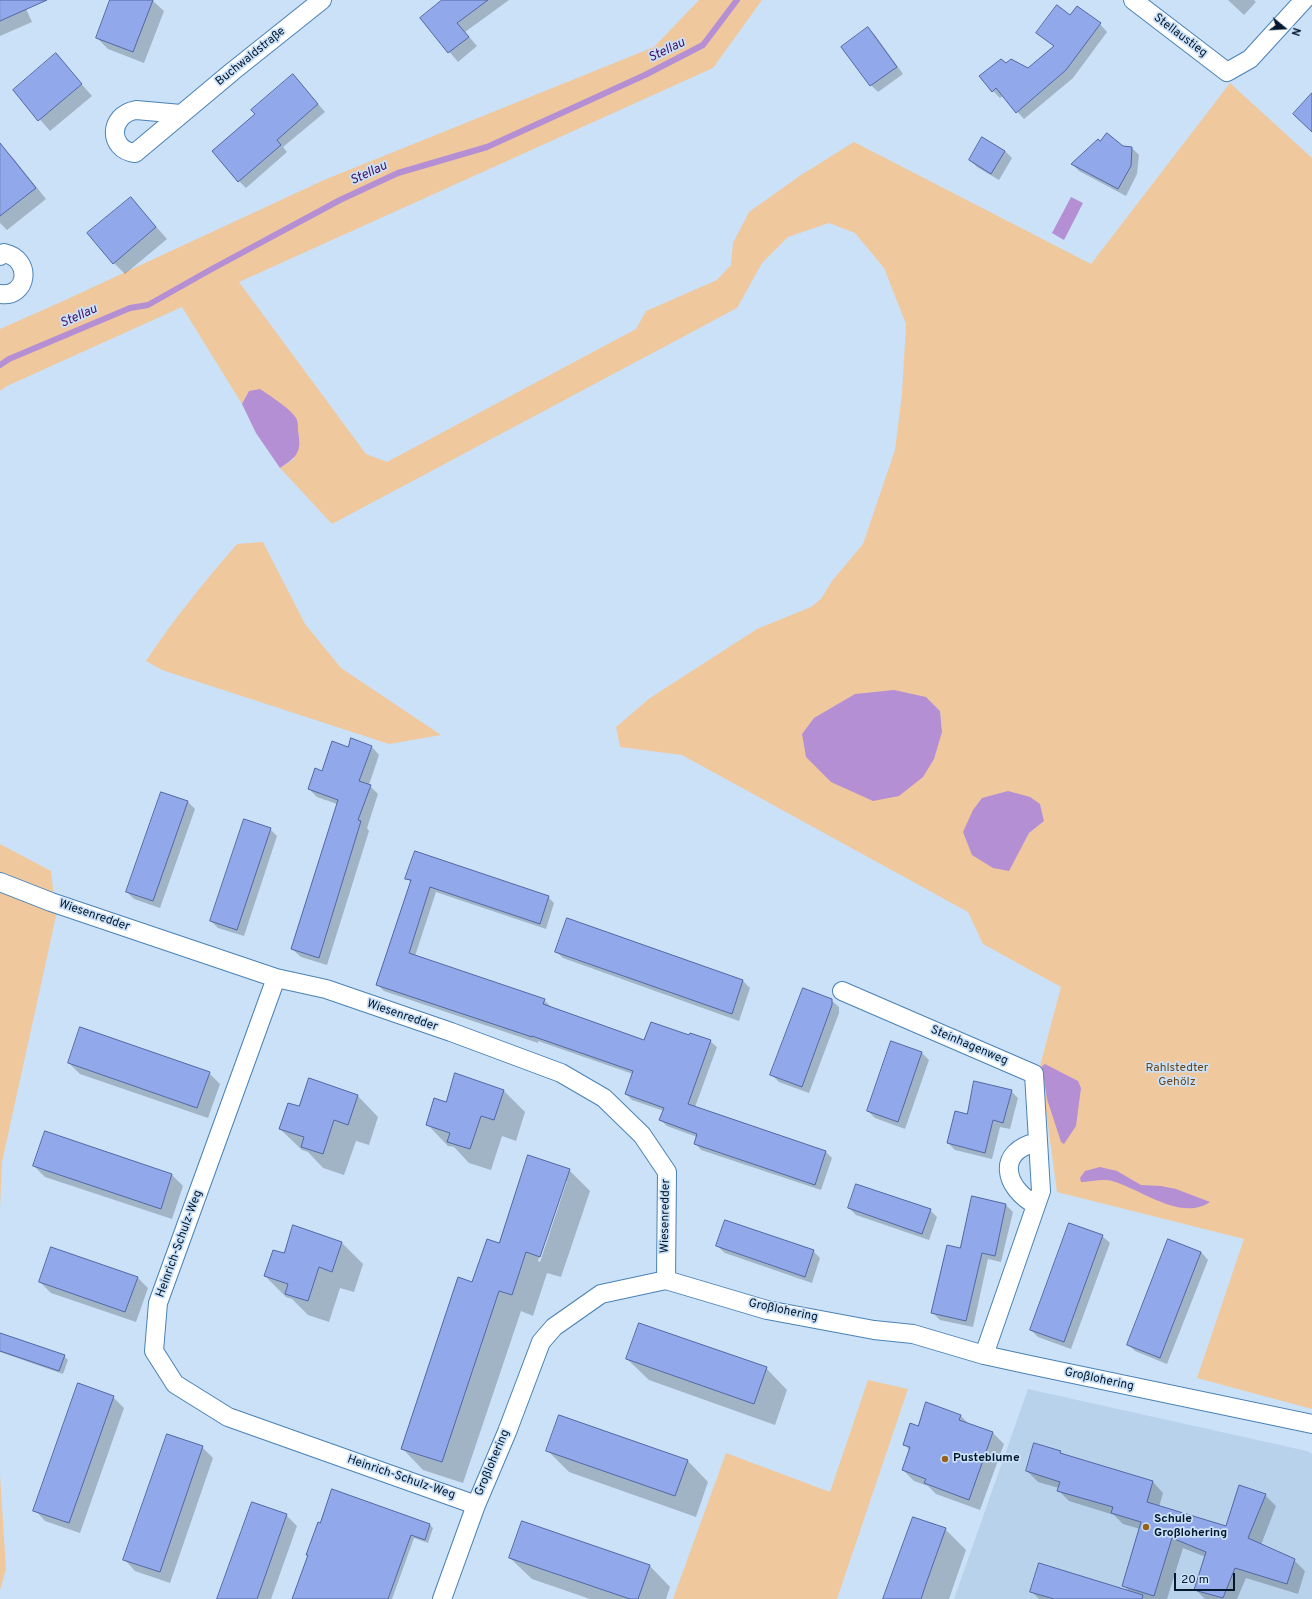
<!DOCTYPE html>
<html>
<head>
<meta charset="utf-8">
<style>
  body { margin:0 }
  #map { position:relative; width:1312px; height:1599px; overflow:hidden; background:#cae1f8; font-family:Overpass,sans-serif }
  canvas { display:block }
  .north { position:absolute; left:1264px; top:8px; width:40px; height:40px; -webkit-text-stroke:3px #cae1f8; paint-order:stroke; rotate:108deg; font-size:11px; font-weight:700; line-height:16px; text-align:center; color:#02182c }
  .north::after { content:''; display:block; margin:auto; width:14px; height:18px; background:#02182c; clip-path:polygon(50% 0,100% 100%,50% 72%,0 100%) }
  .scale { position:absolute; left:1174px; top:1573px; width:61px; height:18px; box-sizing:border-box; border:2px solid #02182c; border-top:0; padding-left:5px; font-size:12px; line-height:14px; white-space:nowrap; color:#02182c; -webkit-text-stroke:3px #cae1f8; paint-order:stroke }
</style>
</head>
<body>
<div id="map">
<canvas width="1312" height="1599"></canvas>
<div class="north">N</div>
<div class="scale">20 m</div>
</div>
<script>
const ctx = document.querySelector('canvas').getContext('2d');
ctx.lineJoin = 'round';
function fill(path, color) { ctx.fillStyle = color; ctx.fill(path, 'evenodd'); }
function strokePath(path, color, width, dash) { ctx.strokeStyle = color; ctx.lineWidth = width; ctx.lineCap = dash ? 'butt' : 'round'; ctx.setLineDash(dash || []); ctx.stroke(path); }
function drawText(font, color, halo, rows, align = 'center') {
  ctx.font = font + ' Overpass,sans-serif'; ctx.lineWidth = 3.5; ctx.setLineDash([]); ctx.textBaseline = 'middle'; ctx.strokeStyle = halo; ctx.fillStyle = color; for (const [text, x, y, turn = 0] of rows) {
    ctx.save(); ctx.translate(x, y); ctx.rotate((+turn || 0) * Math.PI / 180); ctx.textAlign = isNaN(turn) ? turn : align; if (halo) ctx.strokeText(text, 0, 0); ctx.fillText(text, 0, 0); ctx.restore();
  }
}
const built = new Path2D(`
  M 1028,1389 L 1307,1451 L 1312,1454 L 1312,1599 L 954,1599 Z`);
const green = new Path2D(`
  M 699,0 L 762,0 L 713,68 L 239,282 L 366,454 L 387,462 L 636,329 L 646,311 L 717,280 L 731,265 L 733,243 L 749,212 L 801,175 L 854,142 L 1091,264 L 1230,83 L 1312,158 L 1312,1409 L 1197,1378 L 1244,1239 L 1057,1192 L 1040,1066 L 1061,987 L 983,944 L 968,912 L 682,755 L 620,747 L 616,727 L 650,698 L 757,629 L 811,607 L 821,599 L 832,581 L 863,544 L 895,450 L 902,394 L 906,324 L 884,268 L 855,233 L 829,223 L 788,237 L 762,263 L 737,308 L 332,524 L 280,468 L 294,459 L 249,391 L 242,404 L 182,307 L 7,386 L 0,391 L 0,329 L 61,302 L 324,180 L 654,47 ZM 926,698 L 940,711 L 942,732 ZM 1040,804 L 1044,821 L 1029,833 L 1008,871 Z
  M 263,542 L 305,624 L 341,668 L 441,735 L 389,744 L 162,670 L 146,661 C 173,620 204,582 237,544 Z
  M 0,844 L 51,871 L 56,916 L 2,1162 L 0,1209 Z
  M 868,1380 L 908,1389 L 837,1599 L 673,1599 L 726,1453 L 830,1492 Z
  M 0,1475 L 6,1569 L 0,1590 Z`);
const water = new Path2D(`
  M 1071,197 L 1083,203 L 1064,240 L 1052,233 Z
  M 260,389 C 269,395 291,409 296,418 C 298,421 298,427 298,431 C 302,452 297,457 280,468 L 256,433 L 242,404 L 249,391 Z
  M 894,690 L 926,697 L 940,711 L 942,732 L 934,759 L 923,777 L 899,796 L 873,801 L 831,782 L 806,757 L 802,734 L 814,718 L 855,694 Z
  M 1008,791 L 1030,797 L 1040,804 L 1044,821 L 1029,833 L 1009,871 L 993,868 L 972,855 L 963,832 L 973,810 L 982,798 Z
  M 1045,1064 L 1078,1081 L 1081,1088 L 1076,1126 L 1064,1144 L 1061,1142 L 1047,1099 L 1042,1066 Z
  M 1100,1167 L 1117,1171 L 1141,1185 L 1161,1186 L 1176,1189 L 1210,1202 C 1181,1222 1141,1189 1112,1181 C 1103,1178 1090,1182 1081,1182 L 1080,1178 L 1085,1171 Z`);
const shadow = new Path2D(`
  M 0,0 L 22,0 L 32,22 L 0,36 Z
  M 112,0 L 152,0 L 164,11 L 144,63 L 108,49 L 97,38 Z
  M 444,0 L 509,0 L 465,32 L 477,46 L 458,62 L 421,18 Z
  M 1228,0 L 1254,0 L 1256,2 L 1244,15 Z
  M 1070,16 L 1100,24 L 1107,32 L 1073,78 L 1024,119 L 1003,96 L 1000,98 L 993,91 L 1006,65 L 1029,70 L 1055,47 L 1038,33 Z
  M 868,28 L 875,35 L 903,74 L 878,92 L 871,85 L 843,47 Z
  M 56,55 L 92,96 L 50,131 L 14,90 Z
  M 300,83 L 325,112 L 283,147 L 287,152 L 246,188 L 239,181 Z
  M 1100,142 L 1132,148 L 1139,155 L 1137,174 L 1126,196 L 1079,171 L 1072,164 Z
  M 3,148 L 14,159 L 46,199 L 7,230 L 0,223 L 0,150 Z
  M 1005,151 L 1012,158 L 999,180 L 977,167 L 970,160 Z
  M 131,198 L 167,239 L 125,274 L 114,263 Z
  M 371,746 L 379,755 L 369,785 L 378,794 L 367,828 L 369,831 L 327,965 L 301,957 L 292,949 L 337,804 L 317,797 L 309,789 L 322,772 L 348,748 Z
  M 162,793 L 188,802 L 195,809 L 160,908 L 134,899 L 127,892 Z
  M 270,829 L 277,836 L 244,936 L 218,928 L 211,921 Z
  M 407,878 L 548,897 L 554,903 L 546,929 L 436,892 L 415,956 L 544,1000 L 550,1006 L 550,1008 L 645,1041 L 690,1037 L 710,1041 L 717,1047 L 695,1107 L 826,1152 L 832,1158 L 821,1190 L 701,1150 L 695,1143 L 697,1137 L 667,1126 L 661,1120 L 664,1111 L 632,1100 L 626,1094 L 633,1074 L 538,1041 L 538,1043 L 384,991 L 378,985 L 411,883 Z
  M 568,919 L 743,981 L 750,988 L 739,1021 L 563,958 L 556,951 Z
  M 831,1000 L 839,1007 L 839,1013 L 809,1093 L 779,1082 L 772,1075 Z
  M 892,1042 L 922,1053 L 929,1060 L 905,1129 L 875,1118 L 868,1111 Z
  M 69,1063 L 209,1073 L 220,1084 L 208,1118 L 80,1074 Z
  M 504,1091 L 525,1112 L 516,1141 L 502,1136 L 491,1170 L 469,1163 L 454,1147 L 448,1146 L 427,1124 L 446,1103 Z
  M 1011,1091 L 1018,1098 L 1010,1129 L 1000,1127 L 992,1159 L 955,1150 L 948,1143 L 967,1115 Z
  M 357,1095 L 378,1117 L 369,1145 L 356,1141 L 344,1175 L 323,1168 L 308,1152 L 302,1150 L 280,1129 L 300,1108 Z
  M 45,1132 L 172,1175 L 183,1186 L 172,1219 L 45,1177 L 34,1166 Z
  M 569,1170 L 590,1191 L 561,1277 L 547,1273 L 533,1316 L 521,1311 L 463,1483 L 423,1470 L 402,1448 L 472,1283 L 500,1244 ZM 565,1181 L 567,1181 L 540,1262 L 538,1261 Z
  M 973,1198 L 1006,1205 L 1013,1212 L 1001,1262 L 988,1259 L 973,1327 L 940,1320 L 933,1313 L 961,1249 Z
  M 849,1208 L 930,1210 L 937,1217 L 929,1240 L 856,1215 Z
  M 1102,1236 L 1110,1243 L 1071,1349 L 1038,1337 L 1031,1330 Z
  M 342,1243 L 363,1264 L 354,1292 L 340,1288 L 329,1322 L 308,1315 L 292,1299 L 286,1297 L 265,1276 L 285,1255 Z
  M 717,1246 L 813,1251 L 820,1258 L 812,1283 L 725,1253 Z
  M 1201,1252 L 1208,1260 L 1167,1364 L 1135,1351 L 1128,1344 Z
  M 137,1277 L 148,1288 L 136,1322 L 51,1293 L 40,1282 Z
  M 0,1334 L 64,1356 L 68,1360 L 63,1374 L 0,1352 Z
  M 627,1359 L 766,1368 L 787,1390 L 775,1425 L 649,1380 Z
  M 113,1397 L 124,1408 L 80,1533 L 45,1521 L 35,1510 Z
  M 960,1415 L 970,1425 L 993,1433 L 1004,1444 L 980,1510 L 936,1494 L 928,1486 L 914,1481 L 903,1470 L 910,1451 L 904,1444 L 919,1427 Z
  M 202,1447 L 213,1458 L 170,1583 L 135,1571 L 125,1560 Z
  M 548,1451 L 687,1460 L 708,1482 L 696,1517 L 569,1472 Z
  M 1060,1452 L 1064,1455 L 1153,1482 L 1163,1493 L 1159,1507 L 1226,1527 L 1265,1495 L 1276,1506 L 1261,1545 L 1294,1560 L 1305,1571 L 1298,1594 L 1246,1578 L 1237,1599 L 1205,1599 L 1195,1589 L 1206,1557 L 1183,1548 L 1167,1599 L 1143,1599 L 1138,1597 L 1139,1599 L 1039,1599 L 1031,1591 L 1130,1592 L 1123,1585 L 1140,1529 L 1123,1524 L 1114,1515 L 1069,1501 L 1058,1490 L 1059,1488 L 1038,1482 L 1027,1471 Z
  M 333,1490 L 430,1525 L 433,1528 L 428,1543 L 414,1538 L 392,1599 L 302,1599 L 321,1524 Z
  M 286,1515 L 297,1526 L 271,1599 L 218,1599 Z
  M 945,1529 L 966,1550 L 949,1599 L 884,1599 Z
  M 510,1558 L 649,1565 L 670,1587 L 666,1599 L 590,1599 L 532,1579 Z`);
const stream = new Path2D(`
  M 0,365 L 9,359 L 130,308 L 148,305 L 210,270 L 340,200 L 398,173 L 487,147 L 645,75 L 703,45 L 737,0`);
const building = new Path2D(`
  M 0,0 L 47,0 L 0,21 Z
  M 110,0 L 153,0 L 133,52 L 96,38 Z
  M 442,0 L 488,0 L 457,23 L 469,37 L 448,53 L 420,18 Z
  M 1057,5 L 1070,15 L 1077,6 L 1101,23 L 1066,70 L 1016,113 L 996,88 L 992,92 L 979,76 L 1001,59 L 1006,63 L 1011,59 L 1028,68 L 1054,46 L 1036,33 Z
  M 868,27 L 897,67 L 870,86 L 841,47 Z
  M 56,53 L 82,84 L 38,121 L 13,90 Z
  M 293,74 L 318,104 L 277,140 L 281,145 L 238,182 L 212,151 L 255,114 L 251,110 Z
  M 1312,93 L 1312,132 L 1293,114 Z
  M 1107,133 L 1123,146 L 1132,147 L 1131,166 L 1118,189 L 1071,164 L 1098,139 L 1100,141 Z
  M 982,137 L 1005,151 L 991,174 L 969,160 Z
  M 0,143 L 36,188 L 0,216 Z
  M 131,197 L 156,227 L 113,264 L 87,233 Z
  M 351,738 L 372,746 L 359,781 L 371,785 L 358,820 L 361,821 L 319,958 L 291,949 L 338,800 L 308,789 L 315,768 L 322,771 L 332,741 L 348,747 Z
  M 161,792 L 188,801 L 153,901 L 126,892 Z
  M 244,819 L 271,828 L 237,930 L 210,921 Z
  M 415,851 L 549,896 L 540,924 L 430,887 L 409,953 L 545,999 L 543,1004 L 644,1040 L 651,1022 L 689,1035 L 690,1033 L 711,1040 L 688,1104 L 826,1151 L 815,1185 L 694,1144 L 697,1134 L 659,1120 L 664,1108 L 625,1094 L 633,1071 L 532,1036 L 532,1037 L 376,985 L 411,880 L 405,879 Z
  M 567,918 L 743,980 L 732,1014 L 555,952 Z
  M 803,988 L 832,999 L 832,1005 L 802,1087 L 770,1075 Z
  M 80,1027 L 210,1072 L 197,1108 L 68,1063 Z
  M 891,1041 L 922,1052 L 898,1122 L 867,1111 Z
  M 455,1073 L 504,1090 L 494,1120 L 481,1116 L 470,1149 L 447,1142 L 450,1133 L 426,1125 L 434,1098 L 446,1102 Z
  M 309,1078 L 358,1095 L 348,1125 L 334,1120 L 323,1154 L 301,1147 L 304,1137 L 279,1129 L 288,1103 L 299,1106 Z
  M 974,1081 L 1012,1090 L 1003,1123 L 993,1120 L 985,1153 L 947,1143 L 955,1111 L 967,1114 Z
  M 45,1131 L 172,1174 L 161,1209 L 33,1166 Z
  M 528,1155 L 570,1169 L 540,1257 L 526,1252 L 512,1295 L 499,1291 L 442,1462 L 401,1449 L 458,1277 L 472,1282 L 487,1239 L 499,1243 Z
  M 856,1184 L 931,1209 L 922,1234 L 848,1208 Z
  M 972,1196 L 1006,1204 L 995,1256 L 982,1253 L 966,1321 L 931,1313 L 947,1245 L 960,1248 Z
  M 725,1220 L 814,1250 L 805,1277 L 716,1246 Z
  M 1069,1223 L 1103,1235 L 1064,1342 L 1030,1330 Z
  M 293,1225 L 342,1242 L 332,1272 L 319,1267 L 308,1301 L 285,1294 L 288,1284 L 264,1276 L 273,1250 L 284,1253 Z
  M 1168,1239 L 1201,1252 L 1160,1358 L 1127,1345 Z
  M 51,1247 L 138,1277 L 125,1312 L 39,1282 Z
  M 639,1323 L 767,1367 L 754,1404 L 626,1359 Z
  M 0,1333 L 65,1355 L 59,1371 L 0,1351 Z
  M 78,1383 L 114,1396 L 69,1523 L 33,1511 Z
  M 926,1402 L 961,1415 L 959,1420 L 993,1432 L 969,1500 L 924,1483 L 926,1479 L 902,1470 L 910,1447 L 903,1445 L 910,1423 L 918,1426 Z
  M 559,1415 L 688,1460 L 675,1496 L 546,1451 Z
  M 167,1434 L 203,1446 L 160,1572 L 123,1560 Z
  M 1034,1443 L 1061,1451 L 1060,1453 L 1153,1481 L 1147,1502 L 1226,1526 L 1239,1485 L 1266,1494 L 1248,1538 L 1295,1559 L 1287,1584 L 1235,1568 L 1223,1598 L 1194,1590 L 1206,1552 L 1172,1538 L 1154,1596 L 1122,1586 L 1141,1522 L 1111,1513 L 1113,1507 L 1057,1491 L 1060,1482 L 1026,1471 Z
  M 332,1489 L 430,1524 L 425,1540 L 411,1535 L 388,1599 L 292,1599 L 308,1555 L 306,1555 L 318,1522 L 320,1523 Z
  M 252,1502 L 287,1514 L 267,1571 L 257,1599 L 217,1599 Z
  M 913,1517 L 946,1528 L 927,1581 L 921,1599 L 883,1599 Z
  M 522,1521 L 650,1565 L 638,1599 L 630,1599 L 509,1558 Z
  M 1039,1563 L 1143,1595 L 1142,1599 L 1054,1599 L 1030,1592 Z`);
const street = new Path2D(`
  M 1133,0 L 1227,72 L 1250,59 L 1304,0
  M 181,114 L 136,110 C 108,115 108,150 135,153 L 233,71 L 322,0
  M 0,256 L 4,253 C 33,259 28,298 0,294
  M 0,882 L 51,902 L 276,978 L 326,989 L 451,1032 L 561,1073 L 604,1098 L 642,1135 L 667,1172 L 666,1280
  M 276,978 L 158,1303 L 154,1351 L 175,1384 L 228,1417 L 476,1505
  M 842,991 L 1034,1074 L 1041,1191 L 984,1355
  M 1036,1205 C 1004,1188 995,1151 1038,1142
  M 442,1599 L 476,1505 L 507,1432 L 541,1342 L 554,1327 L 601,1294 L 666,1280 L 767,1310 L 874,1330 L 913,1334 L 984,1355 L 1030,1365 L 1312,1424`);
const markers = [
  [945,1459,4,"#98621a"],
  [1146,1527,4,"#98621a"]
];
const streetNames = [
  ["Stellaustieg",1180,36,37],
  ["Buchwaldstraße",251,57,-39],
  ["Wiesenredder",94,916,19],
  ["Wiesenredder",402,1016,19],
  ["Steinhagenweg",969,1046,23],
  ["Wiesenredder",666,1216,-89],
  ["Heinrich-Schulz-Weg",180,1244,-70],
  ["Großlohering",783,1311,12],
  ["Großlohering",1099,1380,12],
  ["Großlohering",493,1463,-67],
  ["Heinrich-Schulz-Weg",401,1478,19]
];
const parkNames = [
  ["Rahlstedter",1177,1069],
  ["Gehölz",1177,1083]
];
const poiNames = [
  ["Pusteblume",953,1459],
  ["Schule",1154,1520],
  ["Großlohering",1154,1534]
];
const waterNames = [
  ["Stellau",667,51,-26],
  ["Stellau",369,174,-25],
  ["Stellau",79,317,-24]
];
fill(built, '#b9d2eb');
fill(green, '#f0c89e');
fill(water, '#b48fd4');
fill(shadow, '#0003');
strokePath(stream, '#b48fd4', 6);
fill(building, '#91a9ea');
strokePath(building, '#5267a3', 1);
strokePath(street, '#4a82b5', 20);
strokePath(street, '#fff', 18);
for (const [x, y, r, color] of markers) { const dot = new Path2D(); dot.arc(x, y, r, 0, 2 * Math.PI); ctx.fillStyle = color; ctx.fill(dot); strokePath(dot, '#cae1f8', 1.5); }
drawText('12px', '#02182c', '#cae1f8', streetNames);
drawText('12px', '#6d4615', '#cae1f8', parkNames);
drawText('bold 12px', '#02182c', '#cae1f8', poiNames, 'left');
drawText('italic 13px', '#451164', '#cae1f8', waterNames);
</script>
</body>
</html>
